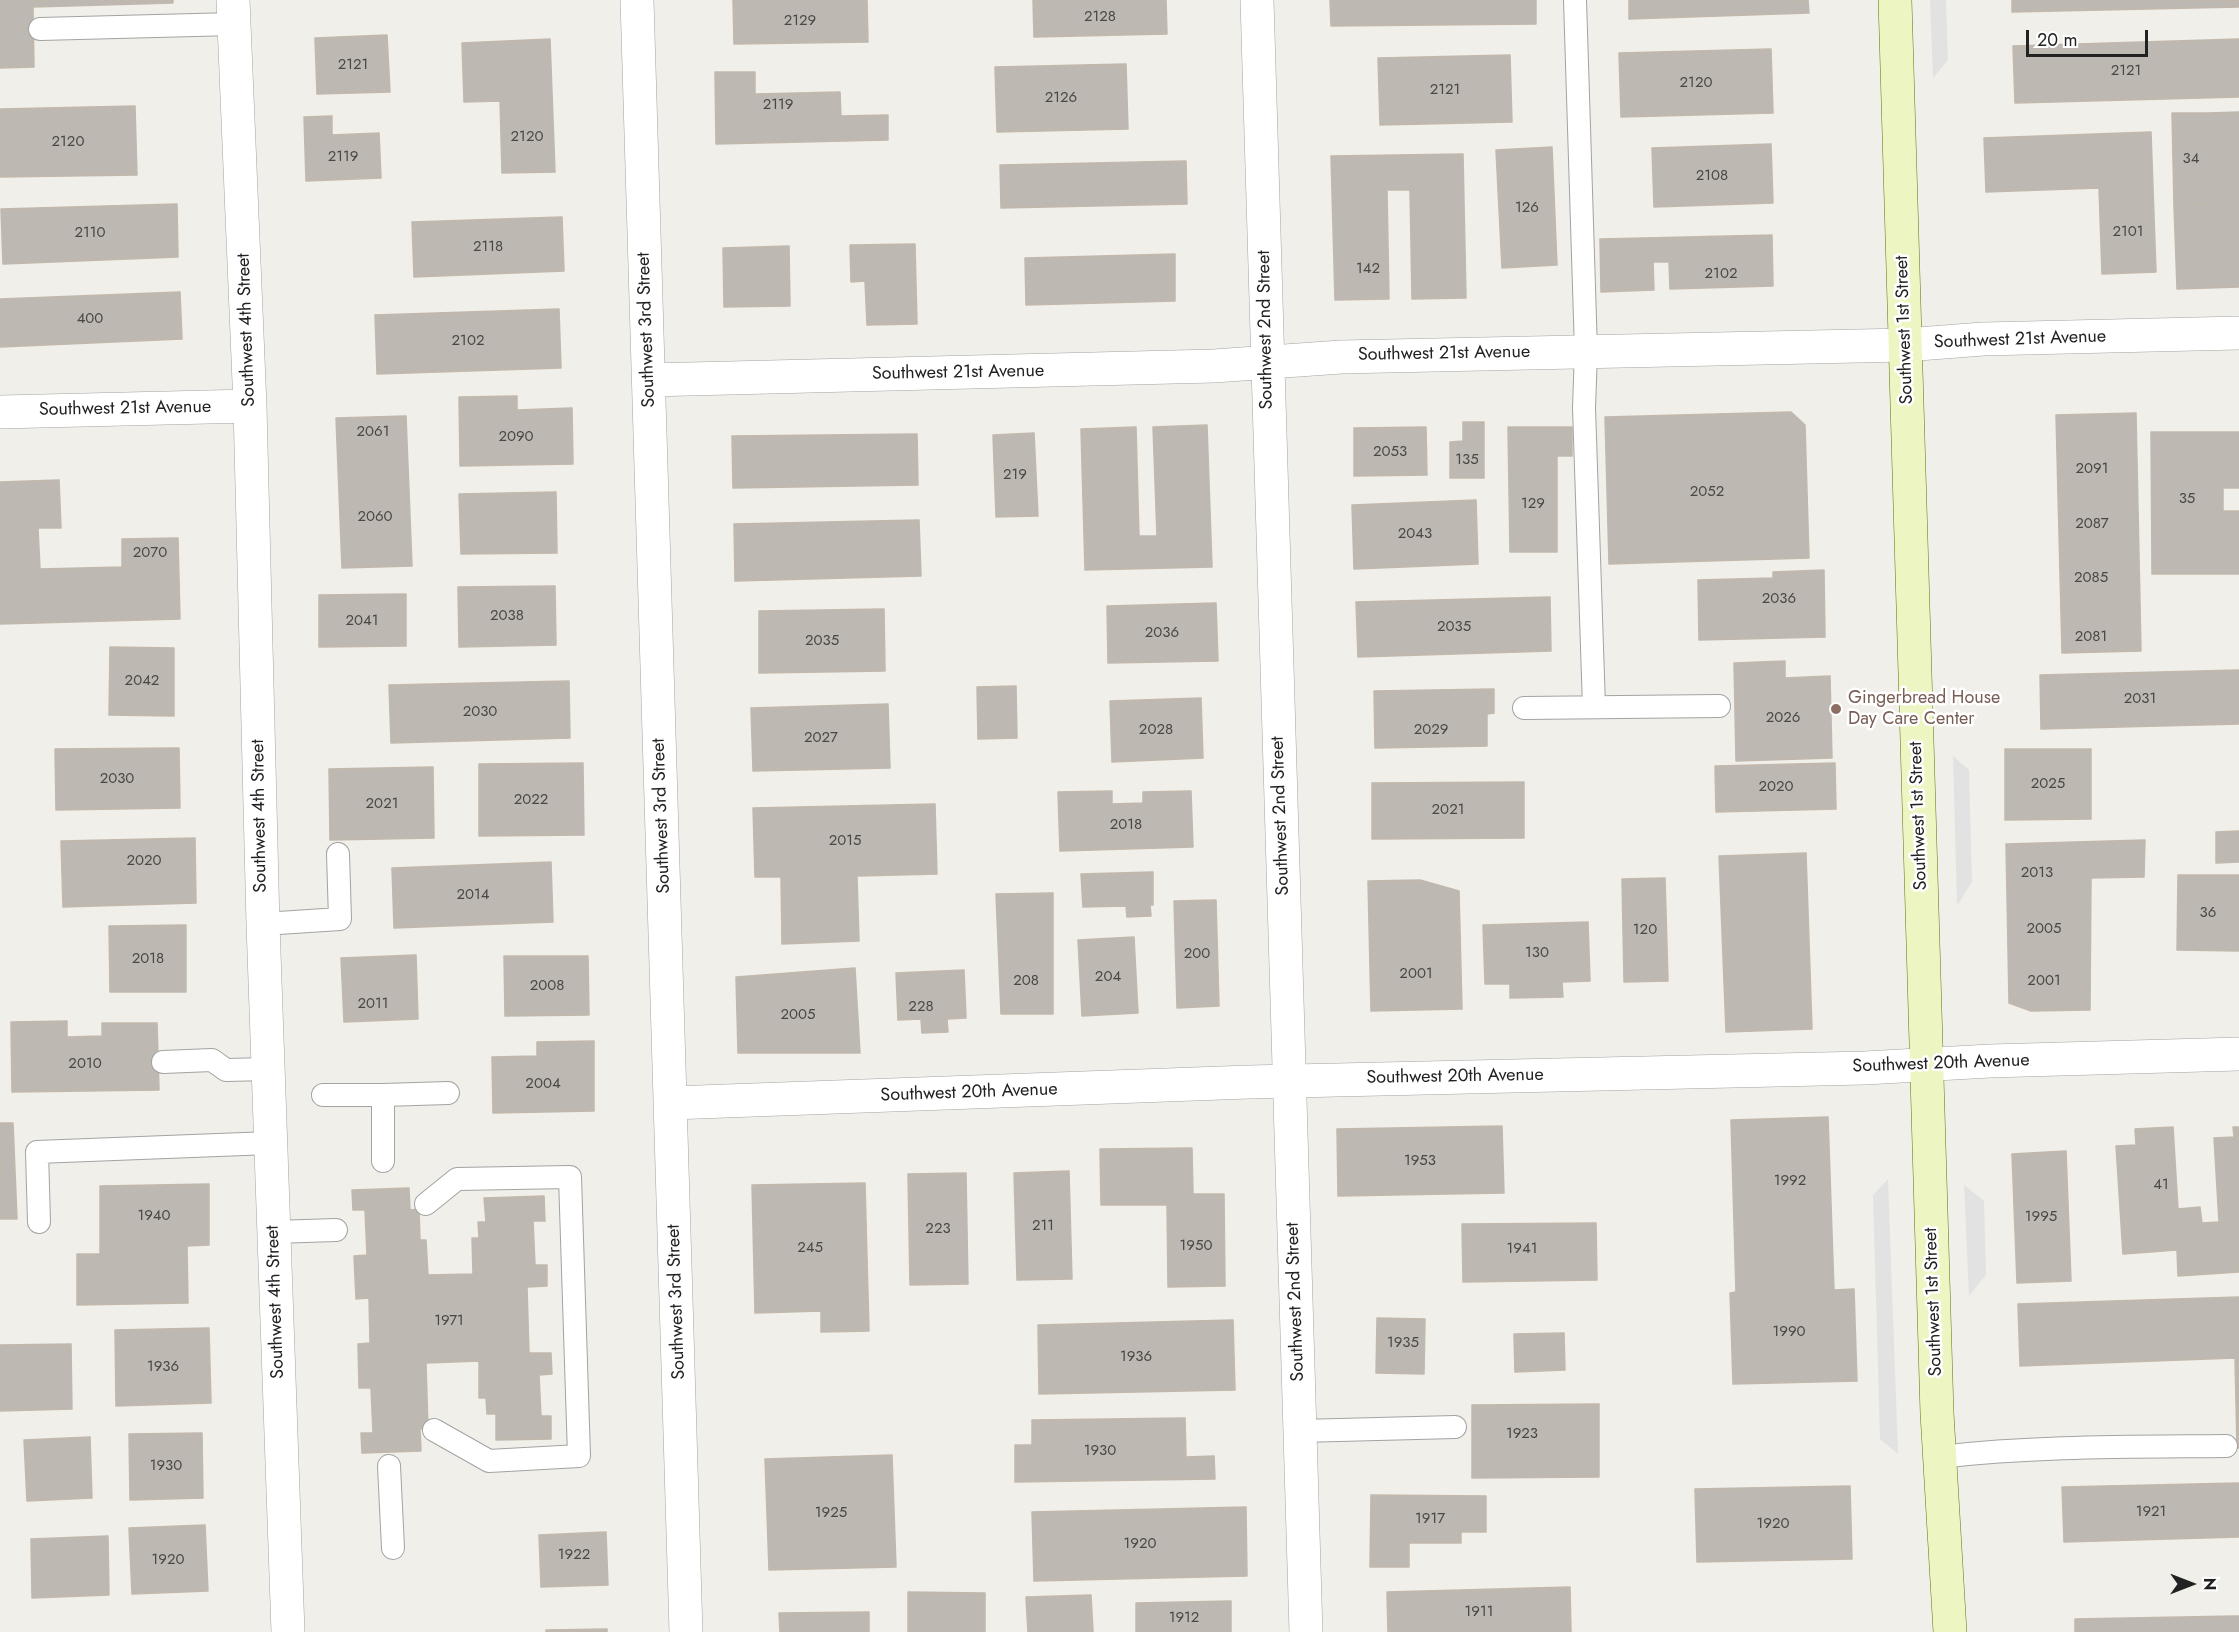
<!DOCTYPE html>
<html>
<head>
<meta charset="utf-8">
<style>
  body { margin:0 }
  #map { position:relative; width:2239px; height:1632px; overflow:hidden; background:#f1efe9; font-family:Jost,sans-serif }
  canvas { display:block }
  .north { position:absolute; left:2161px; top:1554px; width:60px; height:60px; -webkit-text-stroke:4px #fff; paint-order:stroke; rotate:90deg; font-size:16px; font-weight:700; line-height:24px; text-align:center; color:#222 }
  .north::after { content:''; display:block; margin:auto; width:21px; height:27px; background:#222; clip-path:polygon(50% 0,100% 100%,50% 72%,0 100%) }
  .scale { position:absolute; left:2026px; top:30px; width:122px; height:27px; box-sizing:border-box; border:3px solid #222; border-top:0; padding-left:8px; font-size:18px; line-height:21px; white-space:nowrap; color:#222; -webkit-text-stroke:4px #fff; paint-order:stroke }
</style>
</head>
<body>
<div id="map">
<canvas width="2239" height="1632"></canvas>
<div class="north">N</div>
<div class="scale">20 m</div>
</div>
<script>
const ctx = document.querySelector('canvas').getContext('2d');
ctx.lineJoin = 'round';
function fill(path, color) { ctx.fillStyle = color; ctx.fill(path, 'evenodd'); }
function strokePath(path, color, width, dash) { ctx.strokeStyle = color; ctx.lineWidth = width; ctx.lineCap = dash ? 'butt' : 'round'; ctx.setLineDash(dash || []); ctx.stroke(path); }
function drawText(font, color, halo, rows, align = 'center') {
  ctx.font = font + ' Jost,sans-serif'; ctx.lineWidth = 5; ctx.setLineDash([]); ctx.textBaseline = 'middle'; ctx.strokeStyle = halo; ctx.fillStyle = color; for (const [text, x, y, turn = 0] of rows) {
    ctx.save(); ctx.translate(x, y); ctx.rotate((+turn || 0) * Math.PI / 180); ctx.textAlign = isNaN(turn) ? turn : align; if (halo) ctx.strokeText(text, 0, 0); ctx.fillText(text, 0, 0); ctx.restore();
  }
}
const parking = new Path2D(`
  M 1930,0 L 1946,0 L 1948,60 L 1933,78 Z
  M 1953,756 L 1969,770 L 1972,882 L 1957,906 Z
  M 1888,1179 L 1898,1454 L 1880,1439 L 1873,1195 Z
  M 1964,1185 L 1984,1201 L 1986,1275 L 1969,1296 Z`);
const building = new Path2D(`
  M 0,0 L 173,0 L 173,3 L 33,7 L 34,67 L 0,68 Z
  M 733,0 L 867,0 L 868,42 L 734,44 Z
  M 1033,0 L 1166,0 L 1167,34 L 1034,37 Z
  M 1330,0 L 1536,0 L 1536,24 L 1331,26 Z
  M 1629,0 L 1808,0 L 1809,13 L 1629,19 Z
  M 2012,0 L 2239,0 L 2239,7 L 2012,12 Z
  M 387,35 L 390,92 L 317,94 L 315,38 Z
  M 550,39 L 555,172 L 502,173 L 500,101 L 464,102 L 462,43 Z
  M 2239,39 L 2239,97 L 2015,103 L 2013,46 Z
  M 1771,49 L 1773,113 L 1621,117 L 1619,53 Z
  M 1510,55 L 1512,122 L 1380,125 L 1378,58 Z
  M 1126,64 L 1128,129 L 997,132 L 995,67 Z
  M 715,72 L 755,72 L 755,94 L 840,92 L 841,116 L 888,115 L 888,140 L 716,144 Z
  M 135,106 L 137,175 L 0,177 L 0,109 Z
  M 2239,112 L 2239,287 L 2177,289 L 2174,206 L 2211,204 L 2208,113 Z
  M 2172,113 L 2208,113 L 2211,204 L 2174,206 Z
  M 332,116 L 332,135 L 379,133 L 381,178 L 306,181 L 304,117 Z
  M 2151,132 L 2156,272 L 2102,274 L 2099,188 L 1986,192 L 1984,138 Z
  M 1771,144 L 1773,203 L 1654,207 L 1652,148 Z
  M 1552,147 L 1557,265 L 1502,268 L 1496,150 Z
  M 1463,154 L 1466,298 L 1412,299 L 1410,190 L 1387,190 L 1389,299 L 1335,300 L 1331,156 Z
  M 1186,161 L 1187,204 L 1001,208 L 1000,165 Z
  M 177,204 L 178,257 L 3,264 L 1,209 Z
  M 562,217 L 564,271 L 414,277 L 412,222 Z
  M 1772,235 L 1773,286 L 1670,289 L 1669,262 L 1653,262 L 1654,290 L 1601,292 L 1600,239 Z
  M 915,244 L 917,324 L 867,325 L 865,281 L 851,282 L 850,245 Z
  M 789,246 L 790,306 L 724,307 L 723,248 Z
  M 1175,254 L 1175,301 L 1026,305 L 1025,258 Z
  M 180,292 L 182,339 L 0,347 L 0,299 Z
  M 559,309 L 561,368 L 377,374 L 375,315 Z
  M 517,396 L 517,410 L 572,408 L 573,464 L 460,466 L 459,397 Z
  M 1791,412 L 1805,425 L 1809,558 L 1609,564 L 1605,417 Z
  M 2136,413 L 2141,651 L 2062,653 L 2056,415 Z
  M 406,416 L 412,566 L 342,568 L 336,418 Z
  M 1463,422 L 1484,422 L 1484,478 L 1450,478 L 1450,442 L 1463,441 Z
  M 1207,425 L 1212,567 L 1085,570 L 1081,429 L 1136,427 L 1139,536 L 1157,536 L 1153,427 Z
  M 1426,427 L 1427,475 L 1354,476 L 1354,428 Z
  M 1508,427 L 1572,427 L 1572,456 L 1557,456 L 1557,552 L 1510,552 Z
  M 2151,432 L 2239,432 L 2239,488 L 2223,488 L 2223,511 L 2239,511 L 2239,574 L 2152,574 Z
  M 1034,433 L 1038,516 L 996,517 L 993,435 Z
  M 917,434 L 918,485 L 733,488 L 732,436 Z
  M 59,480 L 61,528 L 38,528 L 40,569 L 122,567 L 122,539 L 178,538 L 180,619 L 0,624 L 0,482 Z
  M 556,492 L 557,553 L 461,554 L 459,494 Z
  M 1476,500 L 1478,564 L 1354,569 L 1352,505 Z
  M 919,520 L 921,576 L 735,581 L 734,524 Z
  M 1824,570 L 1825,637 L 1699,640 L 1698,580 L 1773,578 L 1773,572 Z
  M 555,586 L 556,645 L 459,647 L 458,587 Z
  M 406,594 L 406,646 L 319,647 L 319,595 Z
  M 1550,597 L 1551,651 L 1358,657 L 1356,602 Z
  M 1216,603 L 1218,661 L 1108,663 L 1107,606 Z
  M 884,609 L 885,671 L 759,673 L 759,611 Z
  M 110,647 L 174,648 L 174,716 L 109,715 Z
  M 1785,661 L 1785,678 L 1830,676 L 1832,758 L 1736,761 L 1734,663 Z
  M 2239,670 L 2239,724 L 2041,729 L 2040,675 Z
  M 569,681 L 570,738 L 391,743 L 389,685 Z
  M 1016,686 L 1017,738 L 978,739 L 977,687 Z
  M 1494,689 L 1494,713 L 1487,714 L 1487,746 L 1375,748 L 1374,691 Z
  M 1201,698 L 1203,758 L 1112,762 L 1110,701 Z
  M 888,704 L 890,768 L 753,771 L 751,708 Z
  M 179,748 L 180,808 L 56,810 L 55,749 Z
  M 2005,749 L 2091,749 L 2091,819 L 2005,820 Z
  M 583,763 L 584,835 L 479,836 L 479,764 Z
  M 1835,763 L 1836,809 L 1716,812 L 1715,766 Z
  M 433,767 L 434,838 L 330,840 L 329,769 Z
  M 1524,782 L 1524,838 L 1372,839 L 1372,783 Z
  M 1112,791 L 1112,804 L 1143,803 L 1143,792 L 1191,791 L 1193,847 L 1060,851 L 1058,792 Z
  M 935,804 L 937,874 L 857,876 L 859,941 L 782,944 L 781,877 L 755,877 L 753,808 Z
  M 2239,831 L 2239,862 L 2216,863 L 2216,832 Z
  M 195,838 L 196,903 L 63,907 L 61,841 Z
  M 2145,840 L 2144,877 L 2091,878 L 2090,1010 L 2031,1011 L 2009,1003 L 2006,844 Z
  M 1806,853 L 1812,1029 L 1726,1032 L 1719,856 Z
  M 551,862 L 553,922 L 394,928 L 392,868 Z
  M 1153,872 L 1153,905 L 1150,905 L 1151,916 L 1127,917 L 1126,906 L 1083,907 L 1081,874 Z
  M 2178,875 L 2239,875 L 2239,951 L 2177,950 Z
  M 1665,878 L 1668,981 L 1624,982 L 1622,879 Z
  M 1420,880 L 1459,891 L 1462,1009 L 1371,1011 L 1368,881 Z
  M 1053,893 L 1053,1014 L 1001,1014 L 996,894 Z
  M 1216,900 L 1219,1006 L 1177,1008 L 1174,901 Z
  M 1588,922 L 1590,981 L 1562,982 L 1563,997 L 1510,998 L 1510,984 L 1485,984 L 1483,925 Z
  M 186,925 L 186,992 L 110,992 L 109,926 Z
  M 1134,937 L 1138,1013 L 1082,1016 L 1078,940 Z
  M 416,955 L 418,1019 L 344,1022 L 341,958 Z
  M 504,956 L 588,956 L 589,1015 L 505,1016 Z
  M 855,968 L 860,1053 L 738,1053 L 736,977 Z
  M 964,970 L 966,1018 L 947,1019 L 948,1032 L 922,1033 L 921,1019 L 898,1020 L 896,973 Z
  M 67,1021 L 67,1037 L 102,1036 L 102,1023 L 157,1023 L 159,1090 L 12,1092 L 11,1022 Z
  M 594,1041 L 594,1111 L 493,1113 L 492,1057 L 537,1056 L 537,1042 Z
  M 1828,1117 L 1834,1290 L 1854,1289 L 1857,1381 L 1733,1384 L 1730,1293 L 1736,1292 L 1731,1120 Z
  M 0,1123 L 13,1123 L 17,1219 L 0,1219 Z
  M 1502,1126 L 1504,1193 L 1338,1196 L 1337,1129 Z
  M 2173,1127 L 2178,1209 L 2200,1207 L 2202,1223 L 2219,1222 L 2214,1138 L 2234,1137 L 2233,1127 L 2239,1127 L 2239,1272 L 2178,1276 L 2177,1250 L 2123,1254 L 2116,1146 L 2136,1145 L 2135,1129 Z
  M 1192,1148 L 1193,1194 L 1224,1194 L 1225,1286 L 1168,1287 L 1167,1205 L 1101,1205 L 1100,1149 Z
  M 2066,1151 L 2071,1281 L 2017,1283 L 2012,1154 Z
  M 1069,1171 L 1072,1279 L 1017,1280 L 1014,1173 Z
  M 966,1173 L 968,1284 L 910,1285 L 908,1174 Z
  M 865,1183 L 869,1331 L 821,1332 L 821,1311 L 755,1313 L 752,1185 Z
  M 209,1184 L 209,1245 L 187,1246 L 188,1303 L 77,1305 L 77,1254 L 100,1254 L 100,1186 Z
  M 409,1188 L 410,1210 L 419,1209 L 420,1240 L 426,1240 L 428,1275 L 473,1274 L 472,1238 L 479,1238 L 478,1222 L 486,1222 L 484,1198 L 544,1196 L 545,1221 L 533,1221 L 535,1265 L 547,1265 L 547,1286 L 527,1287 L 529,1353 L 551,1353 L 552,1374 L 539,1375 L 541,1416 L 551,1416 L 551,1439 L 496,1440 L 496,1414 L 487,1414 L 486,1398 L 479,1398 L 479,1361 L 426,1363 L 428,1429 L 420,1429 L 421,1451 L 362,1453 L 361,1433 L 373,1433 L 371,1388 L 359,1388 L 358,1344 L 370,1343 L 369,1298 L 356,1299 L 354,1256 L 367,1255 L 365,1210 L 353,1210 L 352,1190 Z
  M 1596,1223 L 1597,1280 L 1463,1282 L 1462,1224 Z
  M 2239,1297 L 2239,1448 L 2237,1448 L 2235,1358 L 2020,1366 L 2018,1304 Z
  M 1377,1318 L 1425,1319 L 1424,1374 L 1376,1373 Z
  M 1233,1320 L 1235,1390 L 1039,1394 L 1038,1325 Z
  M 209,1328 L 211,1403 L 116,1406 L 115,1330 Z
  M 1564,1333 L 1565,1370 L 1515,1372 L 1514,1334 Z
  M 71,1344 L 72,1409 L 0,1411 L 0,1345 Z
  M 1599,1404 L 1599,1477 L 1472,1478 L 1472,1405 Z
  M 1185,1418 L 1186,1457 L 1214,1456 L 1215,1479 L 1015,1482 L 1015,1445 L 1032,1445 L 1032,1420 Z
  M 202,1433 L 203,1498 L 130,1500 L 129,1434 Z
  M 90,1437 L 92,1498 L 27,1501 L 24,1440 Z
  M 892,1455 L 896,1567 L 769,1570 L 765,1459 Z
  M 2239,1483 L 2239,1537 L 2064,1542 L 2062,1487 Z
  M 1850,1486 L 1852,1559 L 1697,1562 L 1695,1489 Z
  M 1371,1495 L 1486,1496 L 1486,1532 L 1461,1532 L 1461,1543 L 1409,1543 L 1409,1567 L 1370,1567 Z
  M 1246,1507 L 1247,1576 L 1034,1581 L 1032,1512 Z
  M 205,1525 L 208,1591 L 132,1594 L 129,1528 Z
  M 606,1532 L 608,1585 L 541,1587 L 539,1535 Z
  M 108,1536 L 109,1595 L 32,1598 L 31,1539 Z
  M 1570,1587 L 1571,1632 L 1388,1632 L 1387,1592 Z
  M 908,1592 L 985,1593 L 985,1632 L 908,1632 Z
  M 1091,1595 L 1093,1632 L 1028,1632 L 1026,1597 Z
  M 1231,1601 L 1231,1632 L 1136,1632 L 1136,1603 Z
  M 869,1612 L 869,1632 L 780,1632 L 779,1613 Z
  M 2235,1616 L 2239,1616 L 2239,1632 L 2075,1632 L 2075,1619 Z
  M 607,1629 L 607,1632 L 546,1632 L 546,1630 Z`);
const service = new Path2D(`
  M 1575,0 L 1586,351 L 1584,408 L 1594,707
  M 40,29 L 234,24
  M 1524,708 L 1719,706
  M 263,924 L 340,919 L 338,854
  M 163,1062 L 212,1060 L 226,1070 L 268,1069
  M 323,1095 L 383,1095 L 383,1161
  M 383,1095 L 448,1093
  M 426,1204 L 457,1179 L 570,1177 L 579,1456 L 489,1461 L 434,1430
  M 39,1222 L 37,1152 L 270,1143
  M 274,1232 L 336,1230
  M 1300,1431 L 1455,1427
  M 1940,1457 C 2036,1446 2130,1447 2226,1446
  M 389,1466 L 393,1548`);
const minor = new Path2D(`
  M 233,0 L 250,406 L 263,924 L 288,1632
  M 637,0 L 686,1632
  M 1257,0 L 1306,1632
  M 649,380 L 1214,366 L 1341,357 L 1905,345 L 1983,339 L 2239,333
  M 0,412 L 250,406
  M 671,1103 L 1249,1082 L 1865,1068 L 1990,1061 L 2239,1054`);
const secondary = new Path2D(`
  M 1895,0 L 1937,1413 L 1950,1632`);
const markers = [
  [1836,709,6,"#8d6e63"]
];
const numberNames = [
  ["2128",1100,17],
  ["2129",800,21],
  ["2121",353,65],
  ["2121",2126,71],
  ["2120",1696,83],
  ["2121",1445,90],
  ["2126",1061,98],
  ["2119",778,105],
  ["2120",527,137],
  ["2120",68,142],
  ["2119",343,157],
  ["34",2191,159],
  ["2108",1712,176],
  ["126",1527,208],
  ["2101",2128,232],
  ["2110",90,233],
  ["2118",488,247],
  ["142",1368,269],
  ["2102",1721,274],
  ["400",90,319],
  ["2102",468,341],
  ["2061",373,432],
  ["2090",516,437],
  ["2053",1390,452],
  ["135",1467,460],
  ["2091",2092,469],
  ["219",1015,475],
  ["2052",1707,492],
  ["35",2187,499],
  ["129",1533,504],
  ["2060",375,517],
  ["2087",2092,524],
  ["2043",1415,534],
  ["2070",150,553],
  ["2085",2091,578],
  ["2036",1779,599],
  ["2038",507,616],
  ["2041",362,621],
  ["2035",1454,627],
  ["2036",1162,633],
  ["2081",2091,637],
  ["2035",822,641],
  ["2042",142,681],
  ["2031",2140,699],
  ["2030",480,712],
  ["2026",1783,718],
  ["2028",1156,730],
  ["2029",1431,730],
  ["2027",821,738],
  ["2030",117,779],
  ["2025",2048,784],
  ["2020",1776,787],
  ["2022",531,800],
  ["2021",382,804],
  ["2021",1448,810],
  ["2018",1126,825],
  ["2015",845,841],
  ["2020",144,861],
  ["2013",2037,873],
  ["2014",473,895],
  ["36",2208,913],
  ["2005",2044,929],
  ["120",1645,930],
  ["130",1537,953],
  ["200",1197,954],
  ["2018",148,959],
  ["2001",1416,974],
  ["204",1108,977],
  ["208",1026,981],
  ["2001",2044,981],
  ["2008",547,986],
  ["2011",373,1004],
  ["228",921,1007],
  ["2005",798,1015],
  ["2010",85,1064],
  ["2004",543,1084],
  ["1953",1420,1161],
  ["1992",1790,1181],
  ["41",2161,1185],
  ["1940",154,1216],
  ["1995",2041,1217],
  ["211",1043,1226],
  ["223",938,1229],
  ["1950",1196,1246],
  ["245",810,1248],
  ["1941",1522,1249],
  ["1971",449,1321],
  ["1990",1789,1332],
  ["1935",1403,1343],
  ["1936",1136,1357],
  ["1936",163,1367],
  ["1923",1522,1434],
  ["1930",1100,1451],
  ["1930",166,1466],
  ["1921",2151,1512],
  ["1925",831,1513],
  ["1917",1430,1519],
  ["1920",1773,1524],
  ["1920",1140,1544],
  ["1922",574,1555],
  ["1920",168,1560],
  ["1911",1479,1612],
  ["1912",1184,1618]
];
const streetNames = [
  ["Southwest 4th Street",247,330,-92],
  ["Southwest 3rd Street",647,330,-92],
  ["Southwest 2nd Street",1266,330,-91],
  ["Southwest 1st Street",1905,330,-92],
  ["Southwest 21st Avenue",2020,340,-2],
  ["Southwest 21st Avenue",1444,354,-1],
  ["Southwest 21st Avenue",958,373,-1],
  ["Southwest 21st Avenue",125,409,-1],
  ["Southwest 4th Street",260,816,-91],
  ["Southwest 3rd Street",662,816,-92],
  ["Southwest 2nd Street",1281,816,-92],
  ["Southwest 1st Street",1919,816,-92],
  ["Southwest 20th Avenue",1941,1064,-2],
  ["Southwest 20th Avenue",1455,1077,-1],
  ["Southwest 20th Avenue",969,1093,-2],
  ["Southwest 4th Street",276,1302,-92],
  ["Southwest 3rd Street",677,1302,-92],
  ["Southwest 2nd Street",1296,1302,-92],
  ["Southwest 1st Street",1934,1302,-92]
];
const educationNames = [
  ["Gingerbread House",1848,699],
  ["Day Care Center",1848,720]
];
fill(parking, '#e2e2e2');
fill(building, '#beb8b2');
strokePath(building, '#c2b8ac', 1.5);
strokePath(service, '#a3a3a3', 24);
strokePath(minor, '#a3a3a3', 34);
strokePath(secondary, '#5e730e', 34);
strokePath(service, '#fff', 22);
strokePath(minor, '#fff', 33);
strokePath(secondary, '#edf5c3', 33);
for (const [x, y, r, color] of markers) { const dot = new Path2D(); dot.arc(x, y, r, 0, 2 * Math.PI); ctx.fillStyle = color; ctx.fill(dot); strokePath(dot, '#fff', 2); }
drawText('15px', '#494846', null, numberNames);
drawText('18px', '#222', '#fff', streetNames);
drawText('18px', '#785e54', '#fff', educationNames, 'left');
</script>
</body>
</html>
